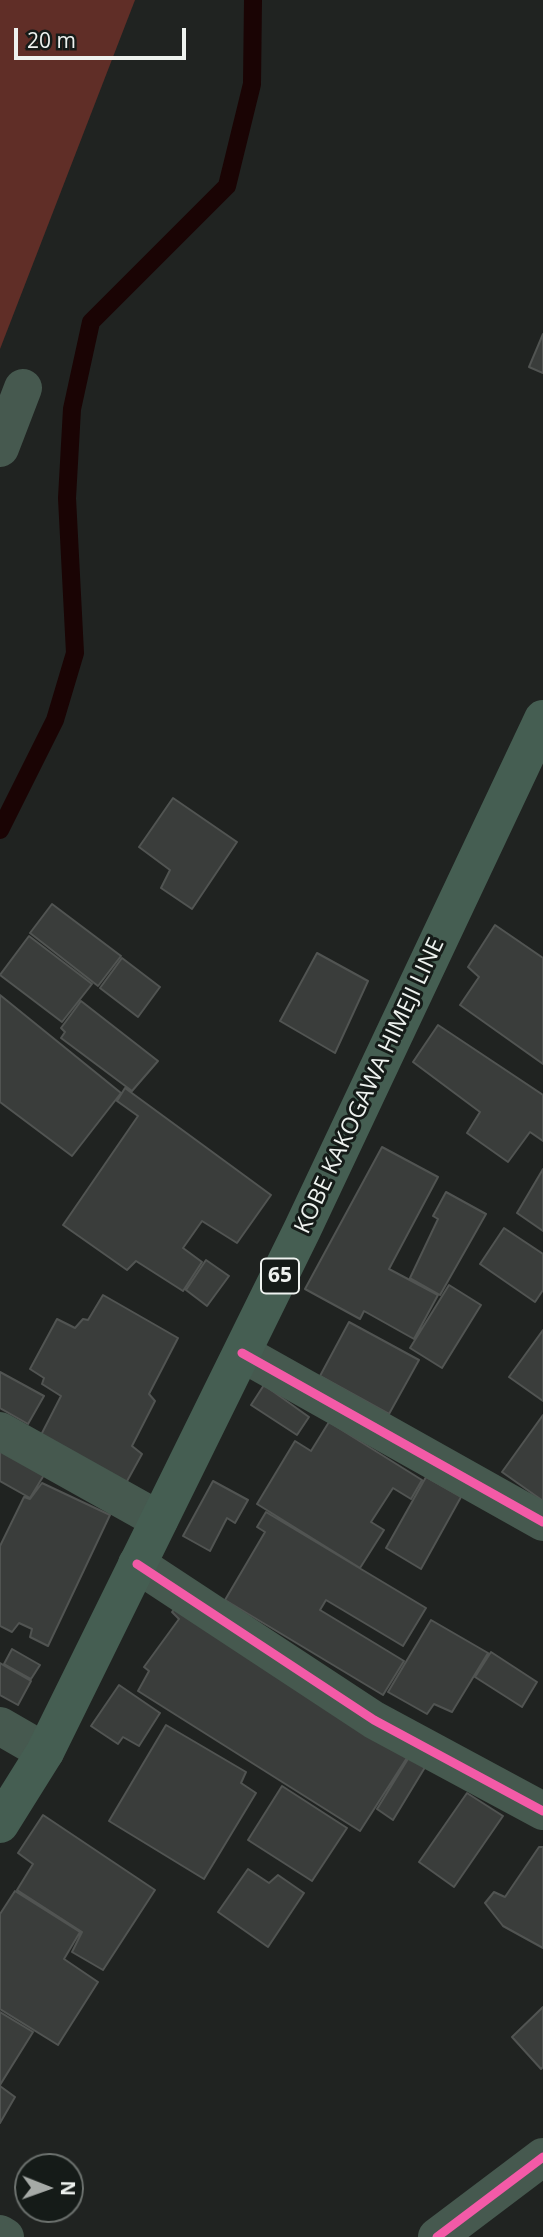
<!DOCTYPE html>
<html>
<head>
<meta charset="utf-8">
<style>
  body { margin:0 }
  #map { position:relative; width:543px; height:2237px; overflow:hidden; background:#202321; font-family:"Open Sans",sans-serif }
  canvas { display:block }
  .north { position:absolute; left:14px; top:2153px; width:70px; height:70px; box-sizing:border-box; background:#151b18; border:2px solid #6c716e; border-radius:50%; rotate:91deg; font-size:19px; font-weight:700; line-height:28px; text-align:center; color:#eef2ef }
  .north::after { content:''; display:block; margin:auto; width:24px; height:32px; background:#a6aaa7; clip-path:polygon(50% 0,100% 100%,50% 72%,0 100%) }
  .scale { position:absolute; left:14px; top:28px; width:172px; height:32px; box-sizing:border-box; border:4px solid #eef2ef; border-top:0; padding-left:9px; font-size:21px; line-height:24px; white-space:nowrap; color:#eef2ef; -webkit-text-stroke:5px #151b18; paint-order:stroke }
</style>
</head>
<body>
<div id="map">
<canvas width="543" height="2237"></canvas>
<div class="north">N</div>
<div class="scale">20 m</div>
</div>
<script>
const ctx = document.querySelector('canvas').getContext('2d');
ctx.lineJoin = 'round';
function fill(path, color) { ctx.fillStyle = color; ctx.fill(path, 'evenodd'); }
function strokePath(path, color, width, dash) { ctx.strokeStyle = color; ctx.lineWidth = width; ctx.lineCap = dash ? 'butt' : 'round'; ctx.setLineDash(dash || []); ctx.stroke(path); }
function drawText(font, color, halo, rows, align = 'center') {
  ctx.font = font + ' "Open Sans",sans-serif'; ctx.lineWidth = 6; ctx.setLineDash([]); ctx.textBaseline = 'middle'; ctx.strokeStyle = halo; ctx.fillStyle = color; for (const [text, x, y, turn = 0] of rows) {
    ctx.save(); ctx.translate(x, y); ctx.rotate((+turn || 0) * Math.PI / 180); ctx.textAlign = isNaN(turn) ? turn : align; if (halo) ctx.strokeText(text, 0, 0); ctx.fillText(text, 0, 0); ctx.restore();
  }
}
const green = new Path2D(`
  M 0,0 L 135,0 L 0,349 Z`);
const stream = new Path2D(`
  M 0,830 L 55,720 L 75,653 L 67,498 L 72,409 L 91,322 L 227,186 L 252,84 L 253,0`);
const building = new Path2D(`
  M 543,334 L 543,373 L 529,367 Z
  M 173,798 L 237,842 L 192,909 L 161,888 L 170,870 L 139,847 Z
  M 52,904 L 121,956 L 98,986 L 30,933 Z
  M 495,925 L 543,958 L 543,1064 L 460,1005 L 479,977 L 468,967 Z
  M 29,936 L 92,984 L 62,1022 L 0,975 Z
  M 317,953 L 368,981 L 335,1053 L 280,1021 Z
  M 122,958 L 160,987 L 138,1017 L 100,988 Z
  M 0,995 L 121,1093 L 72,1156 L 0,1102 Z
  M 81,1001 L 158,1061 L 132,1091 L 61,1038 L 65,1032 L 61,1028 Z
  M 438,1025 L 543,1095 L 543,1141 L 530,1132 L 508,1162 L 467,1133 L 480,1112 L 413,1062 Z
  M 125,1088 L 271,1195 L 237,1243 L 202,1221 L 183,1248 L 202,1262 L 183,1291 L 136,1261 L 127,1270 L 63,1225 L 138,1116 L 117,1101 Z
  M 382,1147 L 438,1177 L 389,1269 L 438,1295 L 414,1339 L 364,1311 L 360,1319 L 305,1289 Z
  M 543,1169 L 543,1231 L 517,1213 Z
  M 446,1192 L 486,1214 L 440,1295 L 410,1278 L 438,1219 L 433,1216 Z
  M 504,1228 L 543,1254 L 543,1290 L 535,1302 L 480,1264 Z
  M 206,1260 L 229,1276 L 207,1306 L 186,1290 Z
  M 449,1285 L 481,1305 L 442,1368 L 410,1348 Z
  M 103,1295 L 178,1338 L 149,1394 L 155,1401 L 132,1446 L 142,1454 L 126,1483 L 41,1435 L 61,1396 L 42,1384 L 44,1378 L 30,1369 L 57,1319 L 75,1328 L 83,1319 L 88,1320 Z
  M 349,1322 L 419,1360 L 389,1414 L 320,1376 Z
  M 543,1330 L 543,1401 L 509,1377 Z
  M 0,1372 L 44,1396 L 28,1424 L 0,1408 Z
  M 264,1385 L 309,1417 L 297,1435 L 251,1405 Z
  M 543,1415 L 543,1501 L 502,1472 Z
  M 329,1422 L 422,1480 L 411,1499 L 393,1488 L 371,1522 L 384,1530 L 360,1568 L 257,1504 L 295,1441 L 311,1451 Z
  M 0,1450 L 44,1475 L 30,1498 L 0,1481 Z
  M 426,1477 L 461,1497 L 421,1569 L 386,1548 Z
  M 213,1481 L 248,1500 L 235,1523 L 227,1518 L 210,1551 L 183,1536 Z
  M 42,1483 L 110,1515 L 48,1646 L 30,1637 L 32,1629 L 19,1623 L 12,1632 L 0,1626 L 0,1546 L 24,1497 L 30,1499 Z
  M 266,1512 L 426,1608 L 403,1646 L 326,1600 L 320,1610 L 404,1661 L 383,1695 L 225,1600 L 265,1532 L 257,1527 Z
  M 176,1607 L 410,1753 L 360,1831 L 138,1691 L 149,1671 L 144,1667 L 179,1619 L 172,1612 Z
  M 431,1620 L 488,1653 L 452,1712 L 434,1704 L 427,1714 L 388,1692 Z
  M 12,1649 L 40,1665 L 31,1679 L 4,1664 Z
  M 491,1652 L 537,1682 L 522,1707 L 475,1677 Z
  M 0,1663 L 31,1681 L 18,1705 L 0,1695 Z
  M 119,1685 L 160,1713 L 139,1746 L 123,1737 L 118,1744 L 91,1726 Z
  M 166,1725 L 246,1772 L 241,1783 L 256,1793 L 204,1879 L 109,1821 Z
  M 411,1754 L 427,1764 L 393,1820 L 377,1809 Z
  M 282,1786 L 347,1828 L 312,1881 L 248,1840 Z
  M 467,1793 L 503,1816 L 454,1887 L 419,1862 Z
  M 43,1815 L 155,1890 L 103,1970 L 72,1952 L 82,1932 L 17,1890 L 33,1864 L 18,1853 Z
  M 539,1847 L 543,1847 L 543,1948 L 503,1926 L 485,1903 L 494,1892 L 505,1897 Z
  M 248,1869 L 269,1883 L 278,1875 L 304,1893 L 268,1947 L 218,1912 Z
  M 15,1891 L 80,1932 L 64,1959 L 98,1982 L 58,2045 L 0,2009 L 0,1914 Z
  M 543,2007 L 543,2067 L 541,2069 L 512,2037 Z
  M 0,2012 L 33,2032 L 0,2085 Z
  M 0,2086 L 15,2097 L 0,2123 Z`);
const street = new Path2D(`
  M 0,448 L 23,388
  M 242,1353 L 543,1522
  M 0,1431 L 159,1520
  M 137,1564 L 374,1720 L 543,1811
  M 0,1726 L 45,1752
  M 0,2234 L 5,2237
  M 437,2237 L 543,2157`);
const primary = new Path2D(`
  M 0,1824 L 45,1752 L 302,1230 L 543,719`);
const cycleway = new Path2D(`
  M 242,1353 L 543,1522
  M 137,1564 L 374,1720 L 543,1811
  M 437,2237 L 543,2157`);
const shields = [
  [280,1276,38]
];
const shieldNames = [
  ["65",280,1276]
];
const streetNames = [
  ["KOBE KAKOGAWA HIMEJI LINE",370,1086,-65]
];
fill(green, '#602e27');
strokePath(stream, '#1a0404', 18);
fill(building, '#3a3d3b');
strokePath(building, '#515452', 2);
strokePath(street, '#46594f', 38);
strokePath(primary, '#455e52', 38);
strokePath(cycleway, '#f35aa7', 9);
for (const [x, y, w] of shields) { const box = new Path2D(); box.roundRect(x - w / 2, y - 17.5, w, 35, 5); ctx.fillStyle = '#151b18'; ctx.fill(box); strokePath(box, '#eef2ef', 2); }
drawText('bold 21px', '#eef2ef', null, shieldNames);
drawText('23px', '#eef2ef', '#151b18', streetNames);
</script>
</body>
</html>
